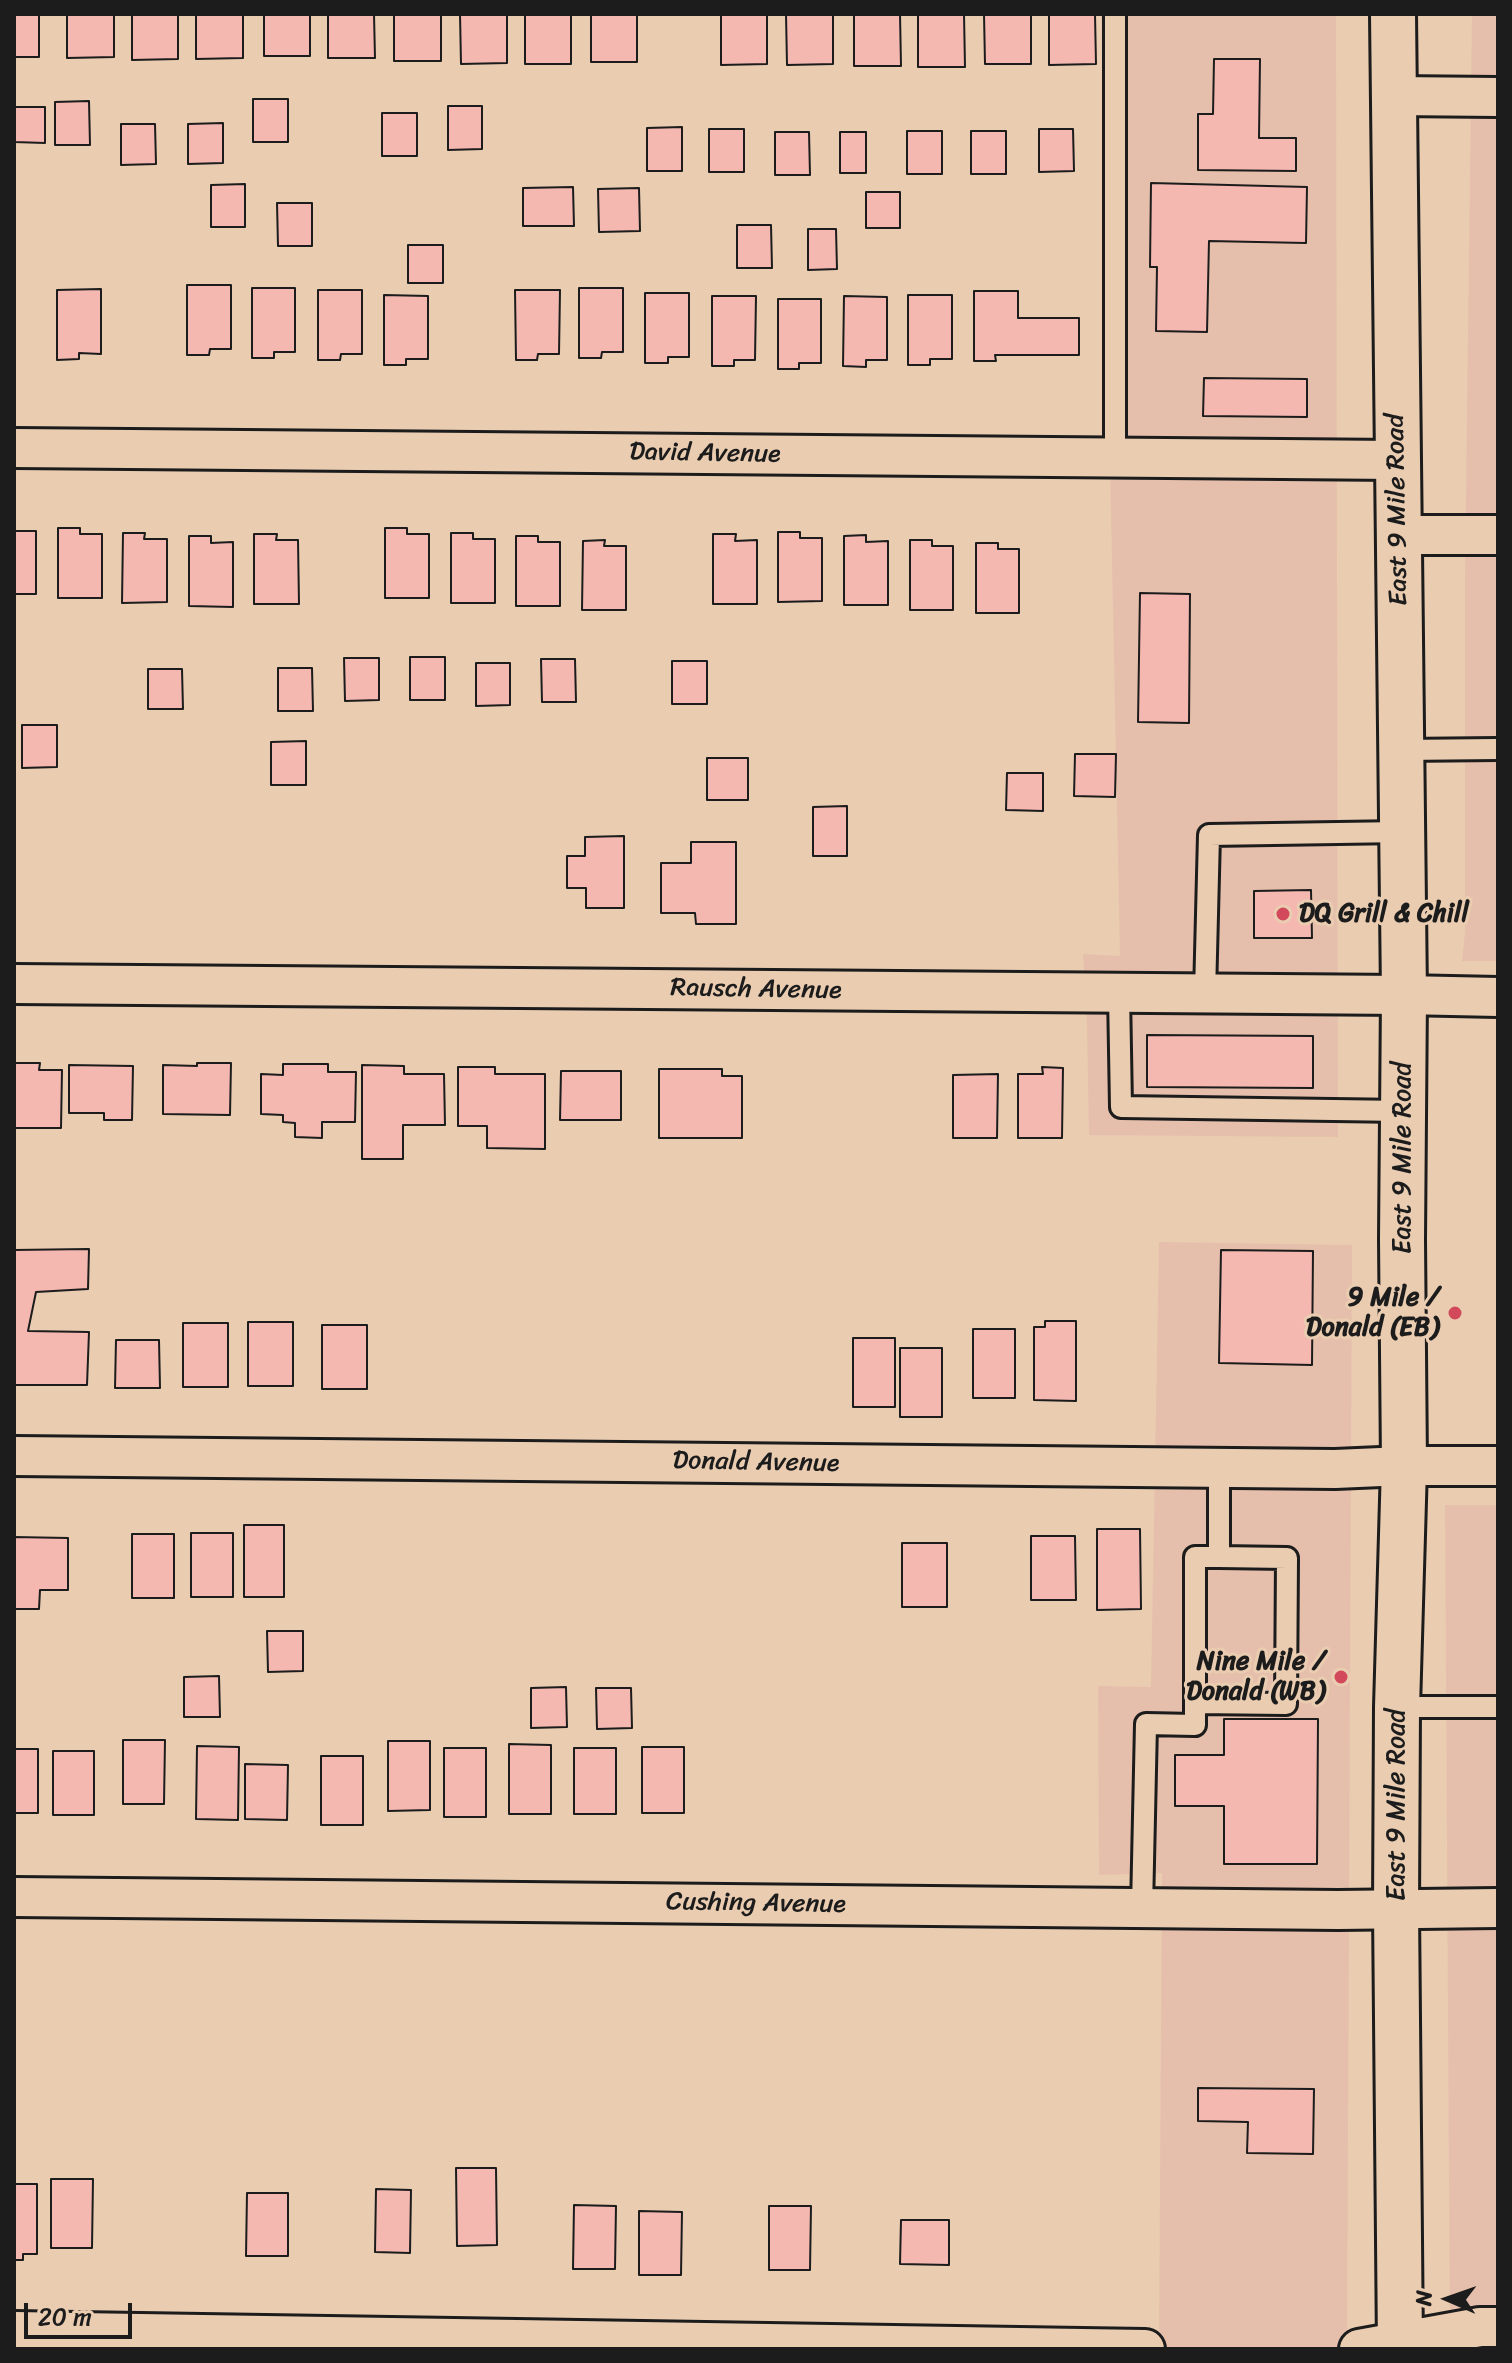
<!DOCTYPE html>
<html>
<head>
<meta charset="utf-8">
<style>
  body { margin:0 }
  #map { position:relative; width:1512px; height:2363px; overflow:hidden; background:#eaccb1; font-family:Sriracha,sans-serif }
  canvas { display:block }
  .frame { position:absolute; inset:0; border:16px solid #1c1c1c; pointer-events:none }
  .north { position:absolute; left:1408px; top:2259px; width:80px; height:80px; -webkit-text-stroke:6px #eaccb1; paint-order:stroke; rotate:272deg; font-size:22px; font-weight:700; line-height:32px; text-align:center; color:#1c1c1c }
  .north::after { content:''; display:block; margin:auto; width:28px; height:36px; background:#1c1c1c; clip-path:polygon(50% 0,100% 100%,50% 72%,0 100%) }
  .scale { position:absolute; left:24px; top:2303px; width:108px; height:36px; box-sizing:border-box; border:4px solid #1c1c1c; border-top:0; padding-left:10px; font-size:24px; line-height:28px; white-space:nowrap; color:#1c1c1c; -webkit-text-stroke:6px #eaccb1; paint-order:stroke }
</style>
</head>
<body>
<div id="map">
<canvas width="1512" height="2363"></canvas>
<div class="frame"></div>
<div class="north">N</div>
<div class="scale">20 m</div>
</div>
<script>
const ctx = document.querySelector('canvas').getContext('2d');
ctx.lineJoin = 'round';
function fill(path, color) { ctx.fillStyle = color; ctx.fill(path, 'evenodd'); }
function strokePath(path, color, width, dash) { ctx.strokeStyle = color; ctx.lineWidth = width; ctx.lineCap = dash ? 'butt' : 'round'; ctx.setLineDash(dash || []); ctx.stroke(path); }
function drawText(font, color, halo, rows, align = 'center') {
  ctx.font = font + ' Sriracha,sans-serif'; ctx.lineWidth = 6; ctx.setLineDash([]); ctx.textBaseline = 'middle'; ctx.strokeStyle = halo; ctx.fillStyle = color; for (const [text, x, y, turn = 0] of rows) {
    ctx.save(); ctx.translate(x, y); ctx.rotate((+turn || 0) * Math.PI / 180); ctx.textAlign = isNaN(turn) ? turn : align; if (halo) ctx.strokeText(text, 0, 0); ctx.fillText(text, 0, 0); ctx.restore();
  }
}
const built = new Path2D(`
  M 1101,14 L 1336,14 L 1338,1137 L 1089,1135 L 1087,1023 L 1083,954 L 1120,956 Z
  M 1472,14 L 1498,14 L 1498,961 L 1462,961 L 1465,932 L 1465,575 Z
  M 1159,1242 L 1352,1245 L 1347,2349 L 1159,2349 L 1162,1873 L 1099,1875 L 1098,1686 L 1151,1687 Z
  M 1445,1505 L 1498,1505 L 1498,2349 L 1450,2349 Z`);
const building = new Path2D(`
  M 14,14 L 39,14 L 39,57 L 14,57 Z
  M 67,14 L 114,14 L 114,57 L 67,58 Z
  M 132,14 L 178,14 L 178,59 L 132,60 Z
  M 196,14 L 243,14 L 243,58 L 196,59 Z
  M 264,14 L 310,14 L 310,56 L 264,56 Z
  M 328,14 L 374,14 L 375,58 L 328,58 Z
  M 394,14 L 441,14 L 441,61 L 394,61 Z
  M 460,14 L 507,14 L 507,63 L 461,64 Z
  M 525,14 L 571,14 L 571,64 L 525,64 Z
  M 591,14 L 637,14 L 637,62 L 591,62 Z
  M 721,14 L 767,14 L 767,64 L 721,65 Z
  M 786,14 L 833,14 L 833,64 L 787,65 Z
  M 854,14 L 900,14 L 901,66 L 854,66 Z
  M 918,14 L 964,14 L 965,67 L 918,67 Z
  M 984,14 L 1031,14 L 1031,64 L 985,64 Z
  M 1049,14 L 1095,14 L 1096,64 L 1049,65 Z
  M 1214,59 L 1260,59 L 1259,138 L 1296,138 L 1296,171 L 1198,170 L 1198,114 L 1213,114 Z
  M 253,99 L 288,99 L 288,142 L 253,142 Z
  M 89,101 L 90,145 L 55,145 L 55,102 Z
  M 448,106 L 482,106 L 482,149 L 448,150 Z
  M 14,107 L 45,107 L 45,143 L 14,142 Z
  M 382,113 L 417,113 L 417,156 L 382,156 Z
  M 223,123 L 223,163 L 188,164 L 188,124 Z
  M 121,124 L 155,124 L 156,164 L 121,165 Z
  M 682,127 L 682,171 L 647,171 L 647,128 Z
  M 709,129 L 744,129 L 744,172 L 709,172 Z
  M 1039,129 L 1073,129 L 1074,171 L 1039,172 Z
  M 907,131 L 942,131 L 942,174 L 907,174 Z
  M 971,131 L 1006,131 L 1006,174 L 971,174 Z
  M 775,132 L 809,132 L 810,175 L 775,175 Z
  M 840,132 L 866,132 L 866,173 L 840,173 Z
  M 1151,183 L 1307,187 L 1306,243 L 1209,241 L 1207,332 L 1156,331 L 1157,267 L 1150,267 Z
  M 245,184 L 245,227 L 211,227 L 211,185 Z
  M 573,187 L 574,226 L 523,226 L 523,188 Z
  M 639,188 L 640,231 L 599,232 L 598,189 Z
  M 866,192 L 900,192 L 900,228 L 866,228 Z
  M 277,203 L 312,203 L 312,246 L 278,246 Z
  M 737,225 L 771,225 L 772,268 L 737,268 Z
  M 808,229 L 836,229 L 837,269 L 808,270 Z
  M 408,245 L 443,245 L 443,283 L 408,283 Z
  M 187,285 L 231,285 L 231,349 L 210,349 L 209,355 L 187,355 Z
  M 252,288 L 295,288 L 295,352 L 274,352 L 274,358 L 252,358 Z
  M 579,288 L 623,288 L 623,352 L 602,352 L 601,358 L 579,358 Z
  M 101,289 L 101,354 L 79,353 L 79,359 L 57,360 L 57,290 Z
  M 318,290 L 362,290 L 362,354 L 341,354 L 340,360 L 318,360 Z
  M 515,290 L 560,290 L 559,354 L 538,354 L 537,360 L 516,360 Z
  M 974,291 L 1018,291 L 1018,318 L 1079,318 L 1079,355 L 995,355 L 996,361 L 974,361 Z
  M 645,293 L 689,293 L 689,357 L 668,357 L 668,363 L 645,363 Z
  M 384,295 L 428,296 L 428,359 L 406,359 L 406,365 L 384,365 Z
  M 908,295 L 952,295 L 952,359 L 930,359 L 930,365 L 908,365 Z
  M 712,296 L 756,296 L 755,360 L 734,360 L 734,366 L 712,366 Z
  M 844,296 L 887,297 L 887,360 L 866,360 L 866,367 L 843,366 Z
  M 778,299 L 821,299 L 821,363 L 799,363 L 799,369 L 778,369 Z
  M 1204,378 L 1307,379 L 1307,417 L 1203,416 Z
  M 14,525 L 15,531 L 36,531 L 36,594 L 14,594 Z
  M 58,528 L 80,528 L 80,534 L 102,534 L 102,598 L 58,598 Z
  M 385,528 L 407,528 L 407,534 L 429,534 L 429,598 L 385,598 Z
  M 778,532 L 800,532 L 800,538 L 822,538 L 822,601 L 778,602 Z
  M 123,533 L 145,533 L 144,539 L 167,539 L 167,602 L 122,603 Z
  M 451,533 L 473,533 L 473,539 L 495,539 L 495,603 L 451,603 Z
  M 254,534 L 277,534 L 276,540 L 298,540 L 299,604 L 254,604 Z
  M 713,534 L 736,534 L 735,541 L 757,540 L 757,604 L 713,604 Z
  M 866,535 L 866,542 L 888,541 L 888,605 L 844,605 L 844,536 Z
  M 189,536 L 211,536 L 211,543 L 233,542 L 233,607 L 189,606 Z
  M 516,536 L 538,536 L 538,542 L 560,542 L 560,606 L 516,606 Z
  M 605,540 L 604,546 L 626,546 L 626,610 L 582,610 L 583,541 Z
  M 910,540 L 932,540 L 932,546 L 953,546 L 953,610 L 910,610 Z
  M 976,543 L 998,543 L 998,549 L 1019,549 L 1019,613 L 976,613 Z
  M 1140,593 L 1190,594 L 1189,723 L 1138,722 Z
  M 410,657 L 445,657 L 445,700 L 410,700 Z
  M 344,658 L 379,658 L 379,700 L 345,701 Z
  M 541,659 L 575,659 L 576,702 L 542,702 Z
  M 672,661 L 707,661 L 707,704 L 672,704 Z
  M 476,663 L 510,663 L 510,705 L 476,706 Z
  M 278,668 L 312,668 L 313,711 L 278,711 Z
  M 148,669 L 182,669 L 183,709 L 148,709 Z
  M 22,725 L 57,725 L 57,767 L 22,768 Z
  M 306,741 L 306,785 L 271,785 L 271,742 Z
  M 1075,754 L 1116,754 L 1115,797 L 1074,796 Z
  M 707,758 L 748,758 L 748,800 L 707,800 Z
  M 1007,773 L 1043,773 L 1043,811 L 1006,810 Z
  M 847,806 L 847,856 L 813,856 L 813,807 Z
  M 624,836 L 624,908 L 586,908 L 586,888 L 567,888 L 567,856 L 585,856 L 585,837 Z
  M 691,842 L 736,842 L 736,924 L 696,924 L 695,913 L 661,913 L 661,863 L 691,863 Z
  M 1311,890 L 1312,938 L 1254,938 L 1254,891 Z
  M 1147,1035 L 1313,1036 L 1313,1088 L 1147,1087 Z
  M 15,1063 L 40,1063 L 39,1070 L 62,1070 L 61,1128 L 14,1128 Z
  M 197,1063 L 231,1063 L 230,1115 L 163,1114 L 163,1065 L 197,1066 Z
  M 283,1064 L 328,1064 L 328,1072 L 356,1072 L 355,1122 L 322,1122 L 322,1138 L 295,1137 L 295,1123 L 283,1122 L 283,1115 L 261,1114 L 261,1074 L 283,1075 Z
  M 69,1065 L 133,1066 L 132,1120 L 104,1120 L 104,1113 L 69,1113 Z
  M 362,1065 L 404,1066 L 404,1074 L 444,1074 L 445,1125 L 403,1125 L 403,1159 L 362,1159 Z
  M 458,1067 L 495,1067 L 495,1074 L 545,1074 L 545,1149 L 487,1148 L 487,1126 L 458,1126 Z
  M 1042,1067 L 1063,1068 L 1062,1138 L 1018,1138 L 1018,1074 L 1043,1074 Z
  M 659,1069 L 722,1069 L 722,1076 L 742,1076 L 742,1138 L 659,1138 Z
  M 561,1071 L 621,1071 L 621,1120 L 560,1120 Z
  M 998,1074 L 997,1138 L 953,1138 L 953,1075 Z
  M 89,1249 L 88,1289 L 36,1292 L 28,1331 L 89,1332 L 87,1385 L 14,1385 L 14,1250 Z
  M 1221,1250 L 1313,1251 L 1312,1365 L 1219,1363 Z
  M 1045,1321 L 1076,1321 L 1076,1401 L 1034,1400 L 1034,1327 L 1045,1327 Z
  M 248,1322 L 293,1322 L 293,1386 L 248,1386 Z
  M 183,1323 L 228,1323 L 228,1387 L 183,1387 Z
  M 322,1325 L 367,1325 L 367,1389 L 322,1389 Z
  M 973,1329 L 1015,1329 L 1015,1398 L 973,1398 Z
  M 853,1338 L 895,1338 L 895,1407 L 853,1407 Z
  M 116,1340 L 159,1340 L 160,1388 L 115,1388 Z
  M 900,1348 L 942,1348 L 942,1417 L 900,1417 Z
  M 244,1525 L 284,1525 L 284,1597 L 244,1597 Z
  M 1097,1529 L 1140,1529 L 1141,1609 L 1097,1610 Z
  M 191,1533 L 233,1533 L 233,1597 L 191,1597 Z
  M 132,1534 L 174,1534 L 174,1598 L 132,1598 Z
  M 1031,1536 L 1075,1536 L 1076,1600 L 1031,1600 Z
  M 14,1537 L 68,1538 L 68,1590 L 40,1590 L 39,1609 L 14,1609 Z
  M 902,1543 L 947,1543 L 947,1607 L 902,1607 Z
  M 267,1631 L 303,1631 L 303,1671 L 268,1672 Z
  M 219,1676 L 220,1717 L 184,1717 L 184,1677 Z
  M 566,1687 L 567,1727 L 531,1728 L 531,1688 Z
  M 596,1688 L 631,1688 L 632,1728 L 597,1729 Z
  M 1224,1719 L 1318,1719 L 1317,1864 L 1224,1864 L 1224,1806 L 1175,1806 L 1175,1755 L 1224,1755 Z
  M 123,1740 L 165,1740 L 164,1804 L 123,1804 Z
  M 388,1741 L 430,1741 L 430,1810 L 388,1811 Z
  M 509,1744 L 551,1745 L 551,1814 L 509,1814 Z
  M 197,1746 L 239,1747 L 238,1820 L 196,1819 Z
  M 642,1747 L 684,1747 L 684,1813 L 642,1813 Z
  M 444,1748 L 486,1748 L 486,1817 L 444,1817 Z
  M 574,1748 L 616,1748 L 616,1814 L 574,1814 Z
  M 14,1749 L 38,1749 L 38,1813 L 14,1813 Z
  M 53,1751 L 94,1751 L 94,1815 L 53,1815 Z
  M 321,1756 L 363,1756 L 363,1825 L 321,1825 Z
  M 245,1764 L 288,1765 L 287,1820 L 245,1819 Z
  M 1198,2088 L 1314,2089 L 1313,2154 L 1247,2153 L 1248,2122 L 1198,2121 Z
  M 456,2168 L 496,2168 L 497,2245 L 457,2246 Z
  M 51,2179 L 93,2179 L 92,2248 L 51,2248 Z
  M 14,2184 L 37,2184 L 37,2254 L 23,2254 L 23,2260 L 14,2260 Z
  M 376,2189 L 411,2190 L 410,2253 L 375,2252 Z
  M 247,2193 L 288,2193 L 288,2256 L 246,2256 Z
  M 574,2205 L 616,2206 L 615,2269 L 573,2269 Z
  M 769,2206 L 811,2206 L 810,2270 L 769,2270 Z
  M 639,2211 L 682,2212 L 681,2275 L 639,2275 Z
  M 901,2220 L 949,2220 L 949,2265 L 900,2264 Z`);
const lane = new Path2D(`
  M 1115,14 L 1115,458
  M 1401,750 L 1498,749
  M 1119,993 L 1121,1107 L 1404,1111
  M 1205,994 L 1209,835 L 1402,832
  M 1196,1703 L 1286,1704 L 1287,1558 L 1219,1557
  M 1397,1707 L 1498,1707
  M 1142,1908 L 1146,1724 L 1195,1725 L 1195,1557 L 1219,1557 L 1219,1468`);
const street = new Path2D(`
  M 1394,96 L 1498,97
  M 14,448 L 1397,460
  M 1398,535 L 1498,535
  M 14,984 L 1404,995 L 1498,997
  M 14,1456 L 1335,1469 L 1404,1466 L 1498,1466
  M 14,1897 L 1338,1910 L 1498,1908
  M 14,2331 L 1145,2349
  M 1359,2349 L 1480,2327 L 1498,2327`);
const secondary = new Path2D(`
  M 1393,14 L 1404,995 L 1402,1239 L 1404,1466 L 1397,1707 L 1396,1909 L 1400,2349`);
const markers = [
  [1283,914,8,"#d1495b"],
  [1455,1313,8,"#d1495b"],
  [1341,1677,8,"#d1495b"]
];
const streetNames = [
  ["David Avenue",705,454,1],
  ["East 9 Mile Road",1398,510,-91],
  ["Rausch Avenue",756,990,1],
  ["East 9 Mile Road",1403,1158,-90],
  ["Donald Avenue",756,1463,1],
  ["East 9 Mile Road",1397,1805,-90],
  ["Cushing Avenue",756,1904,1]
];
const poiNames = [
  ["DQ Grill & Chill",1299,914,"left"],
  ["9 Mile /",1439,1298],
  ["Donald (EB)",1439,1328],
  ["Nine Mile /",1325,1662],
  ["Donald (WB)",1325,1692]
];
fill(built, '#e5bfab');
fill(building, '#f4b8b0');
strokePath(building, '#1c1c1c', 2);
strokePath(lane, '#1c1c1c', 26);
strokePath(street, '#1c1c1c', 44);
strokePath(secondary, '#1c1c1c', 50);
strokePath(lane, '#eaccb1', 20);
strokePath(street, '#eaccb1', 38);
strokePath(secondary, '#eaccb1', 44);
for (const [x, y, r, color] of markers) { const dot = new Path2D(); dot.arc(x, y, r, 0, 2 * Math.PI); ctx.fillStyle = color; ctx.fill(dot); strokePath(dot, '#eaccb1', 3); }
drawText('26px', '#1c1c1c', '#eaccb1', streetNames);
drawText('bold 26px', '#1c1c1c', '#eaccb1', poiNames, 'right');
</script>
</body>
</html>
